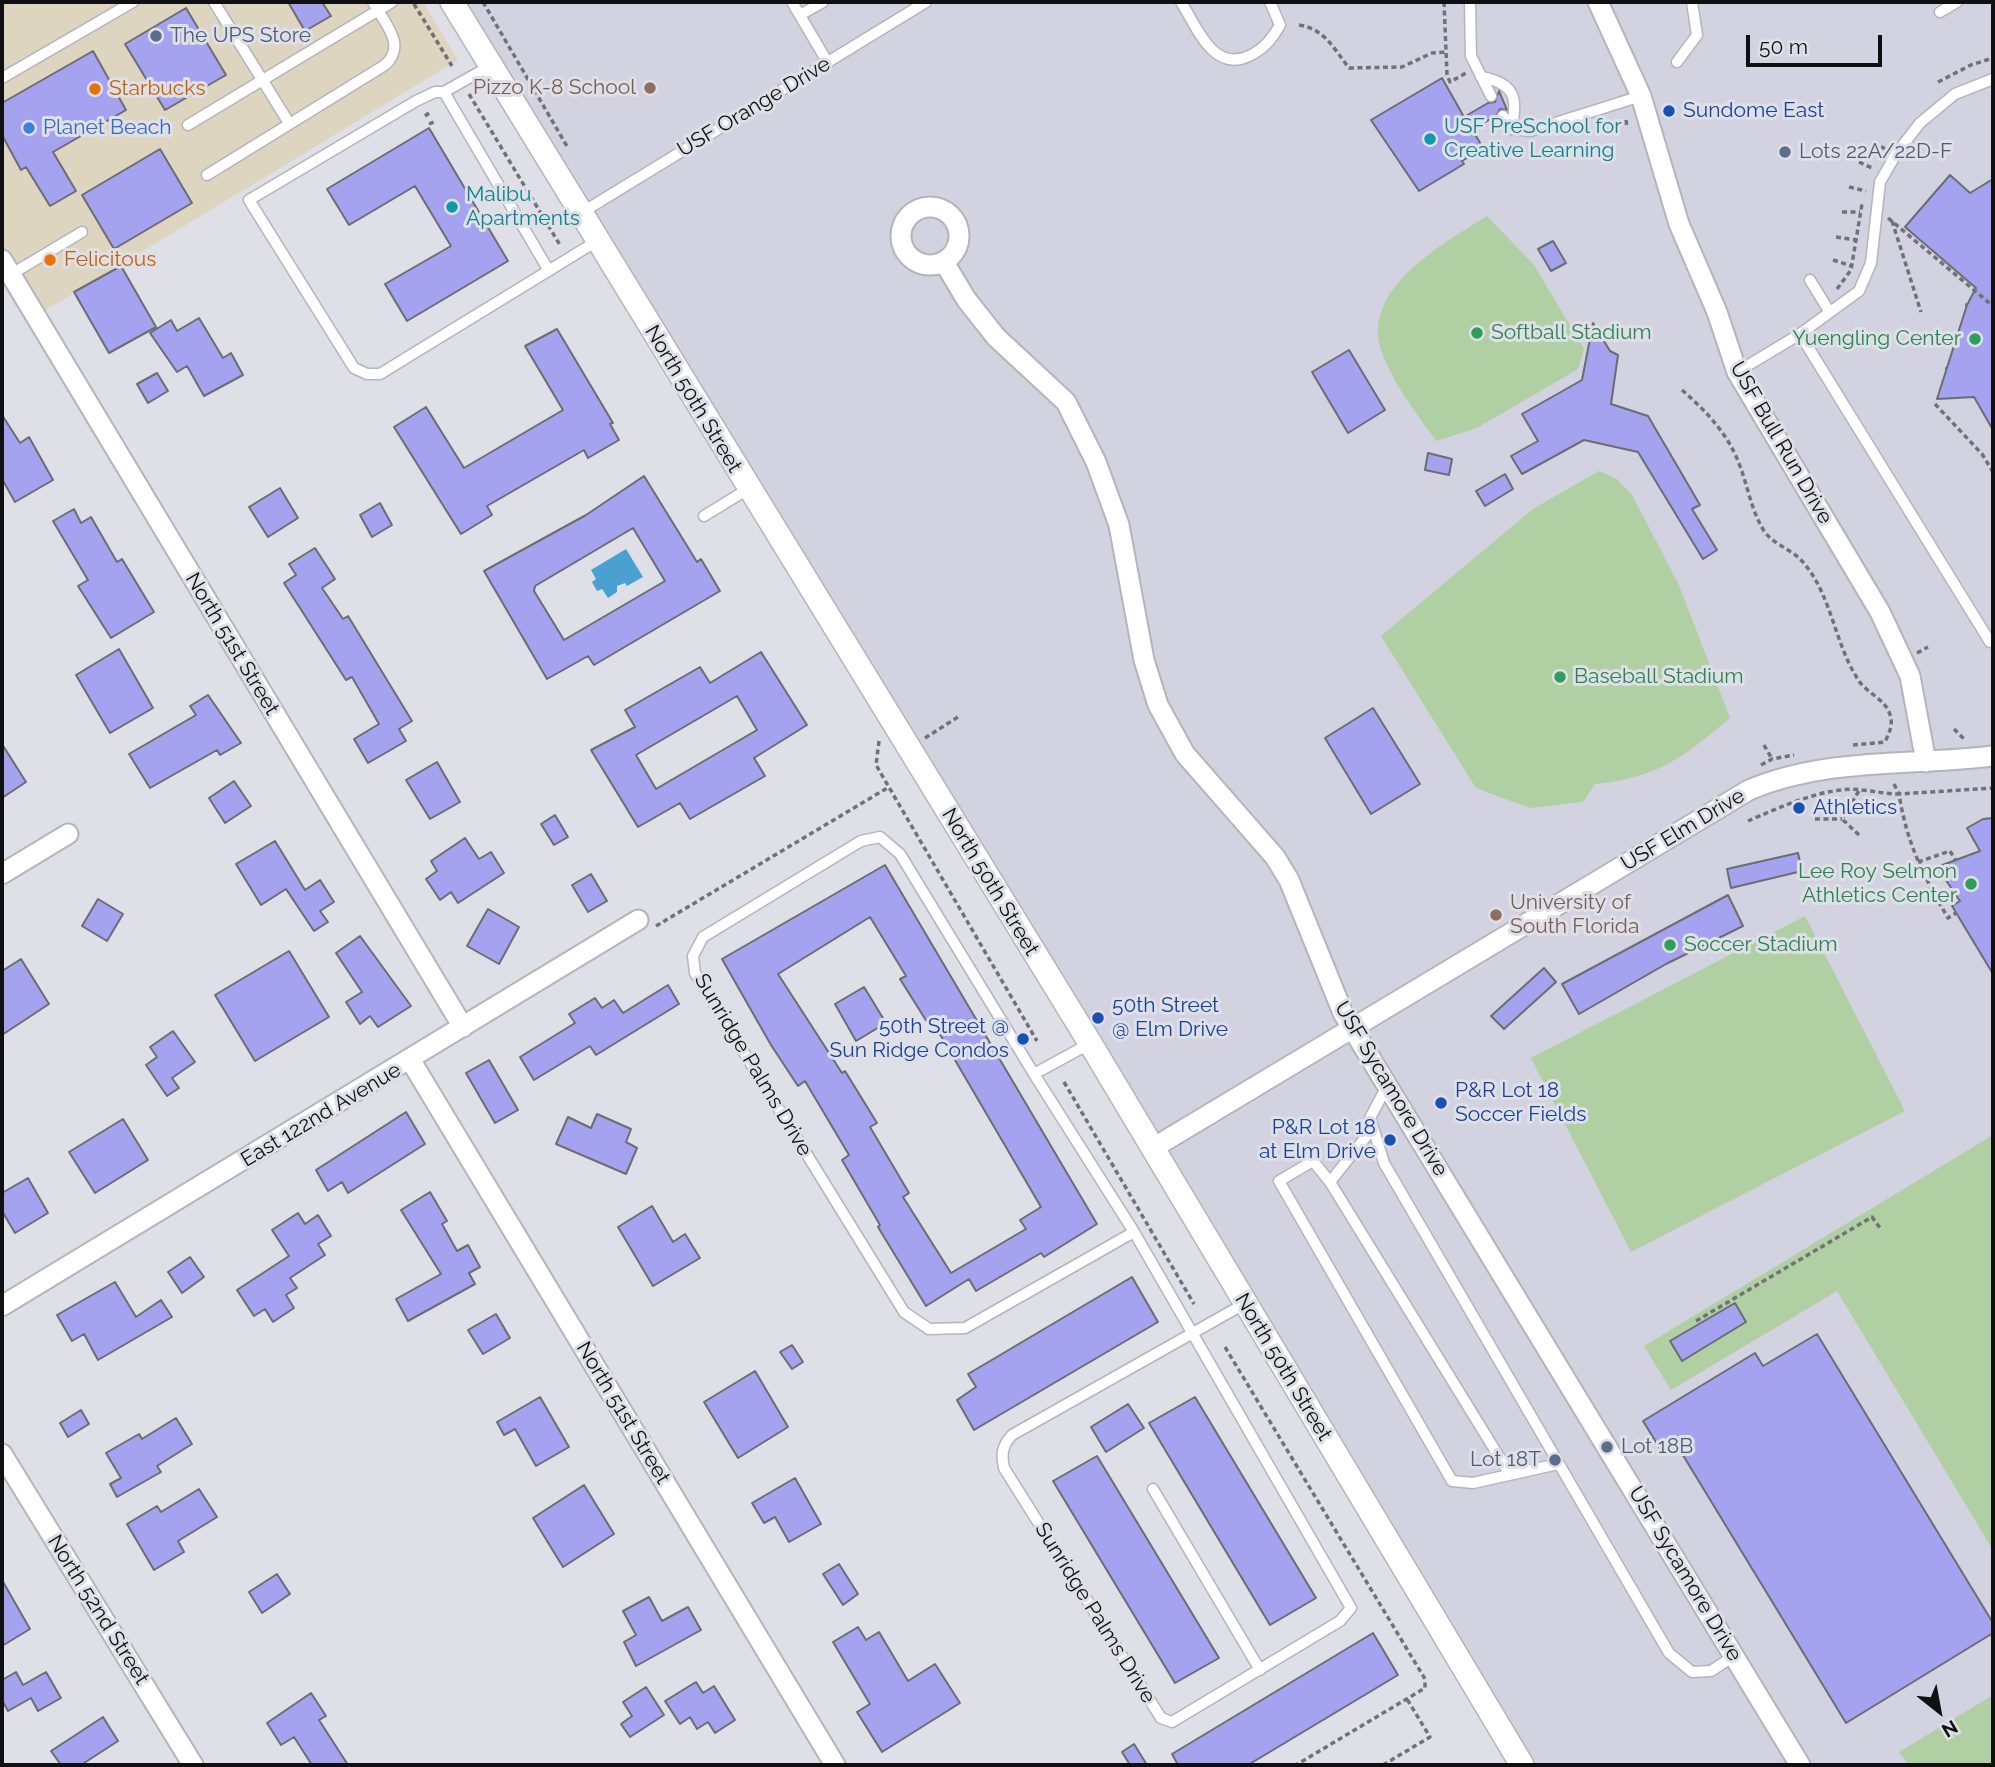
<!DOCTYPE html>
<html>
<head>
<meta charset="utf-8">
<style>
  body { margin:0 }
  #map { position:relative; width:1995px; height:1767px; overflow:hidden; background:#dfdfe7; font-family:Raleway,sans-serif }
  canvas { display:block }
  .frame { position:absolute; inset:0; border:4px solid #101013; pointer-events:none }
  .north { position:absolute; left:1904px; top:1676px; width:70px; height:70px; -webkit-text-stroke:5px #dfdfe7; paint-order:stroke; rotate:149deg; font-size:19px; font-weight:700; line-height:28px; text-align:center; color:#101013 }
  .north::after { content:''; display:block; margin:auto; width:24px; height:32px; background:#101013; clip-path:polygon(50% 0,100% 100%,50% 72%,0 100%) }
  .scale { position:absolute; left:1746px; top:35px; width:136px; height:32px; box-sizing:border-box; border:4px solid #101013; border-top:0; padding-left:9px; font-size:21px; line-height:24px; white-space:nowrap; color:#101013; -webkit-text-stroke:5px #dfdfe7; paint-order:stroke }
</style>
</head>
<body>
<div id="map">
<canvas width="1995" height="1767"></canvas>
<div class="frame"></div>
<div class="north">N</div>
<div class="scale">50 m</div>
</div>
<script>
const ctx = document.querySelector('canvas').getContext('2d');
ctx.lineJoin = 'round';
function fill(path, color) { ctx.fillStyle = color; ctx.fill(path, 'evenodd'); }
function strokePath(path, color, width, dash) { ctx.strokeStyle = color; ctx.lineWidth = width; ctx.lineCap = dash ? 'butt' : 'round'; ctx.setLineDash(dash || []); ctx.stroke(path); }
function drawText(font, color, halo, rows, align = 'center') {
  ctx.font = font + ' Raleway,sans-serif'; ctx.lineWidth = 6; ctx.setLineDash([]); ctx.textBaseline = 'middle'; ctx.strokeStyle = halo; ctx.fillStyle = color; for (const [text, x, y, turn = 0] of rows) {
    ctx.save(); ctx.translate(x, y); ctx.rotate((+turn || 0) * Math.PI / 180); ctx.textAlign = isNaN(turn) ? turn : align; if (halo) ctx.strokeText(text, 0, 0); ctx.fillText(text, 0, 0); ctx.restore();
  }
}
const commercial = new Path2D(`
  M 2,2 L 423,2 L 458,60 L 26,322 L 2,283 Z`);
const built = new Path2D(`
  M 452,2 L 1993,2 L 1993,1765 L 1508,1765 Z`);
const green = new Path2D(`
  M 1487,216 L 1534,265 L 1584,349 L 1578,369 L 1477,428 L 1436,441 C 1417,413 1391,382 1381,349 C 1361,288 1446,242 1487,216 Z
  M 1599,471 L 1617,479 L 1632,495 L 1679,585 L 1730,718 C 1684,757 1657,778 1595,784 L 1583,802 L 1530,808 L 1476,788 L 1381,636 L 1533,509 Z
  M 1805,916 L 1905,1111 L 1631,1252 L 1531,1058 Z
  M 1993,1135 L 1993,1550 L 1837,1291 L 1671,1390 L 1644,1346 Z
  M 1993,1695 L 1993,1765 L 1909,1765 L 1899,1752 Z`);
const water = new Path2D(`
  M 626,549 L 643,577 L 627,586 L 625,583 L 617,586 L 617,592 L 608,598 L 602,589 L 597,591 L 592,582 L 596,579 L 591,570 Z`);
const building = new Path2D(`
  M 288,2 L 322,2 L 331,16 L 305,31 Z
  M 186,8 L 226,75 L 165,110 L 125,44 Z
  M 93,51 L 126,110 L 53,152 L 76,191 L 50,206 L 26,167 L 21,170 L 2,135 L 2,103 Z
  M 1442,78 L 1464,117 L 1488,103 L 1495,102 L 1499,91 L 1507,110 L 1500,109 L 1496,116 L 1472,129 L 1483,148 L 1462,161 L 1464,164 L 1419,191 L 1371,120 Z
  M 429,128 L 508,261 L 407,321 L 385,284 L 451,246 L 415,186 L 349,225 L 327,189 Z
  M 160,149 L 192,203 L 114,249 L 82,195 Z
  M 1950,175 L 1970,193 L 1993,179 L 1993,430 L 1974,397 L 1937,399 L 1967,305 L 1976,288 L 1905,227 Z
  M 1553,241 L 1566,263 L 1551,271 L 1538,249 Z
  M 121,266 L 156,327 L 109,353 L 74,292 Z
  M 199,318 L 223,358 L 231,353 L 243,375 L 204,396 L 187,366 L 177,372 L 150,333 L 171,320 L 177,331 Z
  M 1593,323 L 1610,351 L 1618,355 L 1611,404 L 1648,416 L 1700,505 L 1692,509 L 1717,550 L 1703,559 L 1638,452 L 1584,440 L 1522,474 L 1511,456 L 1538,441 L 1522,414 L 1582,380 Z
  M 557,329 L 613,423 L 610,424 L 619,440 L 588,458 L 584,450 L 487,506 L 492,515 L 461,534 L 394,427 L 426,407 L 464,468 L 563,410 L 525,346 Z
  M 1349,350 L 1385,410 L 1348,433 L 1312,372 Z
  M 157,373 L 168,391 L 148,403 L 137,384 Z
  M 2,415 L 20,443 L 29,437 L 53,480 L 15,502 L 2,479 Z
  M 1428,453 L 1452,459 L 1449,475 L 1425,470 Z
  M 1505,474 L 1513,489 L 1485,506 L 1476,491 Z
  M 644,476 L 697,562 L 701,559 L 720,591 L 594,665 L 588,656 L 547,679 L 484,571 L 586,515 ZM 633,528 L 665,581 L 564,640 L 534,591 L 535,586 Z
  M 280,488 L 298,518 L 268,537 L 249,507 Z
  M 380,503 L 392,525 L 372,537 L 360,515 Z
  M 74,509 L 81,523 L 91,517 L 117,562 L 122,559 L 154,612 L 111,638 L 78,586 L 88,580 L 53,521 Z
  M 315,548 L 335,579 L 322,588 L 343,619 L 348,616 L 412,721 L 399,729 L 406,741 L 368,763 L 354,739 L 379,724 L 352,677 L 346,680 L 284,583 L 296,575 L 289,564 Z
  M 119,649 L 153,708 L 110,733 L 76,675 Z
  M 761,652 L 807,725 L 754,758 L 765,776 L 690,819 L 680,803 L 638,827 L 591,750 L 635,727 L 625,710 L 700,667 L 710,683 ZM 737,696 L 757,730 L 656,789 L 636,755 Z
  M 208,695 L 241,743 L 220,755 L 217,750 L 150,788 L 129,754 L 196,715 L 190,706 Z
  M 1373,708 L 1420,784 L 1371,814 L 1325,738 Z
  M 2,744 L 26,782 L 2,798 Z
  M 437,762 L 460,802 L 430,819 L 406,780 Z
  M 234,781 L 251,806 L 225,823 L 209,798 Z
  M 555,815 L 568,837 L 554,845 L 541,824 Z
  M 1993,818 L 1993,974 L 1952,906 L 1960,901 L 1937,867 L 1980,851 L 1967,828 L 1983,819 Z
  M 465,838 L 479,859 L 491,852 L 504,873 L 458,903 L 451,892 L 440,900 L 426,879 L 437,871 L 431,861 Z
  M 275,841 L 305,890 L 320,880 L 334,902 L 320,911 L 328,922 L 314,931 L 286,889 L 261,905 L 236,864 Z
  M 1798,853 L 1802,871 L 1731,888 L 1727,869 Z
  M 885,865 L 1097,1224 L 1044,1257 L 1041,1253 L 976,1291 L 969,1279 L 926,1306 L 878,1227 L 880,1225 L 842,1160 L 849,1155 L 805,1081 L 798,1086 L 771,1045 L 722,959 ZM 870,917 L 906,976 L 900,979 L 934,1033 L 938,1031 L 1041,1207 L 1020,1220 L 1026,1229 L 951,1273 L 903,1197 L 909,1193 L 870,1127 L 877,1123 L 845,1071 L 842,1073 L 778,974 Z
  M 591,874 L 607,901 L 588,912 L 572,885 Z
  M 1728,895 L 1743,926 L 1666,964 L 1579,1014 L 1562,984 Z
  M 98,899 L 123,914 L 107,941 L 82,926 Z
  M 488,909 L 519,927 L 499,964 L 467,946 Z
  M 360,936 L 411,1006 L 378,1027 L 370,1016 L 360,1024 L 346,1002 L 362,992 L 336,953 Z
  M 289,951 L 329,1017 L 255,1061 L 215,995 Z
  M 21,959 L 49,1004 L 2,1035 L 2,971 Z
  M 1544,968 L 1556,982 L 1504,1029 L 1491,1016 Z
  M 668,985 L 679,1004 L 596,1055 L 590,1046 L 534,1080 L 520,1057 L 575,1023 L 569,1014 L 595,998 L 602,1008 L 614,1000 L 623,1013 Z
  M 864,987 L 886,1023 L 856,1041 L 835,1004 Z
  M 173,1031 L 195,1062 L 172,1078 L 179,1088 L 167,1096 L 146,1065 L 157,1057 L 150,1047 Z
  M 489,1060 L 518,1110 L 495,1123 L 466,1073 Z
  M 406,1112 L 425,1144 L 348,1193 L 342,1182 L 328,1191 L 316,1170 Z
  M 597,1114 L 631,1129 L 626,1142 L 637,1148 L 626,1174 L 556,1144 L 568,1117 L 591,1128 Z
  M 123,1119 L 148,1160 L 95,1193 L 69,1152 Z
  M 28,1178 L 48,1213 L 15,1233 L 2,1211 L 2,1193 Z
  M 430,1192 L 447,1221 L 442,1224 L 457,1251 L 468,1245 L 480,1267 L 469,1273 L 475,1284 L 408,1321 L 396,1299 L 441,1274 L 401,1210 Z
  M 652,1206 L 673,1242 L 685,1234 L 700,1258 L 653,1286 L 618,1227 Z
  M 298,1213 L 305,1224 L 318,1215 L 331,1236 L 318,1244 L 325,1255 L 290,1278 L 297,1288 L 286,1295 L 294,1308 L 273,1322 L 265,1309 L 254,1316 L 237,1290 L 289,1256 L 272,1230 Z
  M 190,1257 L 204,1277 L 182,1293 L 168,1272 Z
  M 1132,1277 L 1158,1322 L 974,1430 L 957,1400 L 976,1387 L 968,1374 Z
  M 115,1282 L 136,1317 L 161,1300 L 172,1317 L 98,1360 L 84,1334 L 72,1341 L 57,1315 Z
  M 1735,1303 L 1746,1322 L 1682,1361 L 1670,1341 Z
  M 496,1314 L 510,1338 L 483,1354 L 468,1330 Z
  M 1817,1334 L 1993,1623 L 1993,1633 L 1846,1723 L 1678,1447 L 1664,1455 L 1643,1421 L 1755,1353 L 1763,1366 Z
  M 792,1345 L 803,1362 L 792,1369 L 780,1352 Z
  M 755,1371 L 788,1427 L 738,1458 L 704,1402 Z
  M 540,1397 L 569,1447 L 536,1466 L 515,1429 L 504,1435 L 497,1422 Z
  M 1195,1397 L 1316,1598 L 1270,1625 L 1149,1423 Z
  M 1128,1404 L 1144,1428 L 1106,1452 L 1091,1427 Z
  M 81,1410 L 89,1424 L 68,1437 L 60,1423 Z
  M 176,1418 L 192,1444 L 157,1466 L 161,1472 L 117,1497 L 110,1484 L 121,1478 L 106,1453 L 139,1434 L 142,1439 Z
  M 1097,1456 L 1219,1658 L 1175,1683 L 1053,1481 Z
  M 795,1478 L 821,1524 L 789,1542 L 775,1517 L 764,1523 L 752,1503 Z
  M 584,1485 L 614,1534 L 563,1567 L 533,1518 Z
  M 199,1489 L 217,1517 L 178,1541 L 184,1552 L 154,1570 L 127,1524 L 157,1506 L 161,1512 Z
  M 839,1564 L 858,1594 L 843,1605 L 823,1574 Z
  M 277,1574 L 290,1594 L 262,1613 L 249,1592 Z
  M 2,1580 L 30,1629 L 2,1646 Z
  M 649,1597 L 662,1621 L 688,1607 L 701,1630 L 636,1666 L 624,1642 L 636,1635 L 623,1611 Z
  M 858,1627 L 866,1640 L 879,1632 L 908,1681 L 935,1664 L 960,1703 L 882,1752 L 857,1712 L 870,1704 L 833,1642 Z
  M 1373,1633 L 1398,1675 L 1248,1765 L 1178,1765 L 1172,1754 Z
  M 16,1672 L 23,1685 L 46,1672 L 61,1698 L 38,1711 L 31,1698 L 8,1711 L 2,1700 L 2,1680 Z
  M 696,1682 L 703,1693 L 714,1686 L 735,1720 L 715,1733 L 708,1722 L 697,1729 L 690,1717 L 680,1724 L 665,1701 Z
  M 646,1687 L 664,1715 L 630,1737 L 621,1724 L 632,1716 L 623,1702 Z
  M 311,1693 L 326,1716 L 319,1720 L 348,1765 L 312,1765 L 294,1737 L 281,1745 L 267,1723 Z
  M 103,1717 L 118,1741 L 81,1765 L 61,1765 L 51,1751 Z
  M 1134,1744 L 1147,1765 L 1130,1765 L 1122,1752 Z`);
const path = new Path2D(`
  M 483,2 L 568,148
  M 1444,2 L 1447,75 L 1450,82 L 1466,73
  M 414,4 L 452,66
  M 1299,25 C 1325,29 1334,49 1349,68 L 1402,67 L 1432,53 L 1446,52
  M 1938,82 L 1971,65 L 1993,58
  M 469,94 L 560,245
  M 425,116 L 429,113
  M 1626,120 L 1627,128
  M 429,124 L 434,122
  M 1874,142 L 1885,149
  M 1859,162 L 1872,168
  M 1849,187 L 1866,191
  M 1842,212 L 1860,212
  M 1888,218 L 1993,306
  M 1892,221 L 1921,312
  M 1836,237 L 1857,240
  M 1833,260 L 1852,266
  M 1837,289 L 1851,270 L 1862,204
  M 1965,305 L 1967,305
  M 1945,369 L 1946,369
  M 1682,390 C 1705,410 1727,433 1738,461 C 1748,485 1750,508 1764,531 C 1773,544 1791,549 1802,561 C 1832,594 1834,644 1859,681 C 1867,693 1883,698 1889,712 C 1894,723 1890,731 1885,742 L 1853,745
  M 1935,404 L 1982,454 L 1993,472
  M 1917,653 L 1928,647
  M 1954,729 L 1965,740
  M 925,738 L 958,717
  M 879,741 L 876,765 L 1037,1041
  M 1764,745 L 1772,759
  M 1761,765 L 1772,759 L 1794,755
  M 1894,784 L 1899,794 L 1993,788
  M 1815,819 L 1842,819
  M 1748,821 C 1778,808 1828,785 1862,790 C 1875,791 1885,794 1899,794 C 1907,844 1923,875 1948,918 L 1956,913
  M 1859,835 L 1842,819 L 1860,789
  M 1918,862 L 1950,851 L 1956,861
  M 656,926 L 889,787
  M 1064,1082 L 1194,1304
  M 1696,1321 L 1872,1217 L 1880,1228
  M 1225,1347 L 1425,1679 L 1425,1688 L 1296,1765
  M 1383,1765 L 1430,1737 L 1407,1699`);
const service = new Path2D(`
  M 214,2 L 289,123
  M 792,2 L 828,63
  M 1181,2 C 1197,27 1213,73 1249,56 C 1264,49 1272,39 1280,25 L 1270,2
  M 1470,2 L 1471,56 L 1491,96
  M 1940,12 L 1957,2
  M 800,15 L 823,2
  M 1677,62 L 1697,35 L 1692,2
  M 490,66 L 444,92 L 435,92 L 416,101 L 249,200 L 354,368 L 367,374 L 380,374 L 597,241
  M 1481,77 C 1514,83 1519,97 1511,129
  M 2,78 L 133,2
  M 444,92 L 549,271
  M 1503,116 L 1511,129 L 1530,131 L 1641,96
  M 188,125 L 392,2
  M 207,175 L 385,65 C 407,45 385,24 373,2
  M 581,213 L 926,2
  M 10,275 L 82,232
  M 1810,280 L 1829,311
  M 1800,334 L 1990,642 L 1993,640
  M 1737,372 L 1800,334 L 1859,291 L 1871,263 L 1880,182 L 1896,154 L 1920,123 L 1955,94 L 1993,79
  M 704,516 L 748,489
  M 1034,1074 L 1134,1232 L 965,1328 L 929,1329 L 904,1312 L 695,973 L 693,956 L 703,937 L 861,841 L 880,837 L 900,854 L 1034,1074 L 1089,1044
  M 1387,1086 L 1370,1118 L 1384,1163 L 1669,1653 L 1692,1672 L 1711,1671 L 1734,1656
  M 1373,1128 L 1330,1182 L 1313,1161 L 1279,1181 L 1452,1481 L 1473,1483 L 1558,1464
  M 1330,1182 L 1509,1473
  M 1134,1232 L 1351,1608 L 1340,1621 L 1172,1722 L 1161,1718 L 1004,1468 C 1001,1454 1002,1446 1012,1435 L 1191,1334 L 1244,1304
  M 1153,1489 L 1260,1670`);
const minor = new Path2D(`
  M 1598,2 L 1641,96 L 1679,224 L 1717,312 L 1737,372 L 1880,612 L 1910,676 L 1926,762
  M901 236a29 29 0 1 1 58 0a29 29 0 1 1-58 0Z
  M 2,260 L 463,1027
  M 944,262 L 966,299 L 996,337 L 1066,402 L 1096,462 L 1119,525 L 1144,660 L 1158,705 L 1185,754 L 1275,857 L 1289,880 L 1343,1013 L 1800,1765
  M 2,874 L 68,834
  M 411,1061 L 835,1765
  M 1153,1148 L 1749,790 C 1826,757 1911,766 1993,756
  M 2,1306 L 638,920
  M 2,1454 L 193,1765`);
const tertiary = new Path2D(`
  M 452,2 L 1090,1043 L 1522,1765`);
const markers = [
  [156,36,7,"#5c6f8a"],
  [650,88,7,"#8d6e63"],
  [95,89,7,"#e8710a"],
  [1669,111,7,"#1a4fb4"],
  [29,128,7,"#3f7fe0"],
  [1430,139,7,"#0f9aa8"],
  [1785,152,7,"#5c6f8a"],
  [452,207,7,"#0f9aa8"],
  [50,260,7,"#e8710a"],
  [1477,333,7,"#2e9e5b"],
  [1975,339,7,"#2e9e5b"],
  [1560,677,7,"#2e9e5b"],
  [1799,808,7,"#1a4fb4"],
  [1971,884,7,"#2e9e5b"],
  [1496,915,7,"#8d6e63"],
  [1670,945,7,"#2e9e5b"],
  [1098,1018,7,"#1a4fb4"],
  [1023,1039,7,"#1a4fb4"],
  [1441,1103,7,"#1a4fb4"],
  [1390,1140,7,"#1a4fb4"],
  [1607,1447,7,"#5c6f8a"],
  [1555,1460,7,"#5c6f8a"]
];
const serviceNames = [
  ["The UPS Store",170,36],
  ["Lots 22A/22D-F",1799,152],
  ["Lot 18B",1621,1447],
  ["Lot 18T",1541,1460,"right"]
];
const educationNames = [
  ["Pizzo K-8 School",636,88],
  ["University of",1510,903,"left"],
  ["South Florida",1510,927,"left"]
];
const foodNames = [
  ["Starbucks",109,89],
  ["Felicitous",64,260]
];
const streetNames = [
  ["USF Orange Drive",754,107,-31],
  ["North 50th Street",693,399,59],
  ["USF Bull Run Drive",1781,443,60],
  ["North 51st Street",232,644,59],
  ["USF Elm Drive",1683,830,-31],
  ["North 50th Street",990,882,59],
  ["Sunridge Palms Drive",753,1065,59],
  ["USF Sycamore Drive",1391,1089,59],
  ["East 122nd Avenue",321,1115,-31],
  ["North 50th Street",1283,1367,59],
  ["North 51st Street",623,1413,59],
  ["USF Sycamore Drive",1685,1574,59],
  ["North 52nd Street",98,1610,58],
  ["Sunridge Palms Drive",1095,1613,58]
];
const transitNames = [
  ["Sundome East",1683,111],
  ["Athletics",1813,808],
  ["50th Street",1112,1006],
  ["@ Elm Drive",1112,1030],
  ["50th Street @",1009,1027,"right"],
  ["Sun Ridge Condos",1009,1051,"right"],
  ["P&R Lot 18",1455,1091],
  ["Soccer Fields",1455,1115],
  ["P&R Lot 18",1376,1128,"right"],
  ["at Elm Drive",1376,1152,"right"]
];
const cultureNames = [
  ["USF PreSchool for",1444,127],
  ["Creative Learning",1444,151],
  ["Malibu",466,195],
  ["Apartments",466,219]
];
const shopNames = [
  ["Planet Beach",43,128]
];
const leisureNames = [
  ["Softball Stadium",1491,333],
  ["Yuengling Center",1961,339,"right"],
  ["Baseball Stadium",1574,677],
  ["Lee Roy Selmon",1957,872,"right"],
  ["Athletics Center",1957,896,"right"],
  ["Soccer Stadium",1684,945]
];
fill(commercial, '#ded5c0');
fill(built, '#d2d2e1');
fill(green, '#b0cfa2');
fill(water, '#4aa1d1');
fill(building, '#a5a3ef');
strokePath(building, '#6c6c73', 2);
strokePath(service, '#b4b4bb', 13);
strokePath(minor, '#b4b4bb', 23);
strokePath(tertiary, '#b4b4bb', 26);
strokePath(path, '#717176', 3.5, [5, 3.5]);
strokePath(service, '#fff', 10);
strokePath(minor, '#fff', 19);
strokePath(tertiary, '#fff', 23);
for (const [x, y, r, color] of markers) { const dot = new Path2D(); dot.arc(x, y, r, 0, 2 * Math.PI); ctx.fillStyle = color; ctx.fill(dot); strokePath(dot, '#dfdfe7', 2.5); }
drawText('21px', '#4e5e75', '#dfdfe7', serviceNames, 'left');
drawText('21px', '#785e54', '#dfdfe7', educationNames, 'right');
drawText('21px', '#c56008', '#dfdfe7', foodNames, 'left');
drawText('21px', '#101013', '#dfdfe7', streetNames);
drawText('21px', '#164399', '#dfdfe7', transitNames, 'left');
drawText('21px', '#0d838f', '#dfdfe7', cultureNames, 'left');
drawText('21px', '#366cbe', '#dfdfe7', shopNames, 'left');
drawText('21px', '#27864d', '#dfdfe7', leisureNames, 'left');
</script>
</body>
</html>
